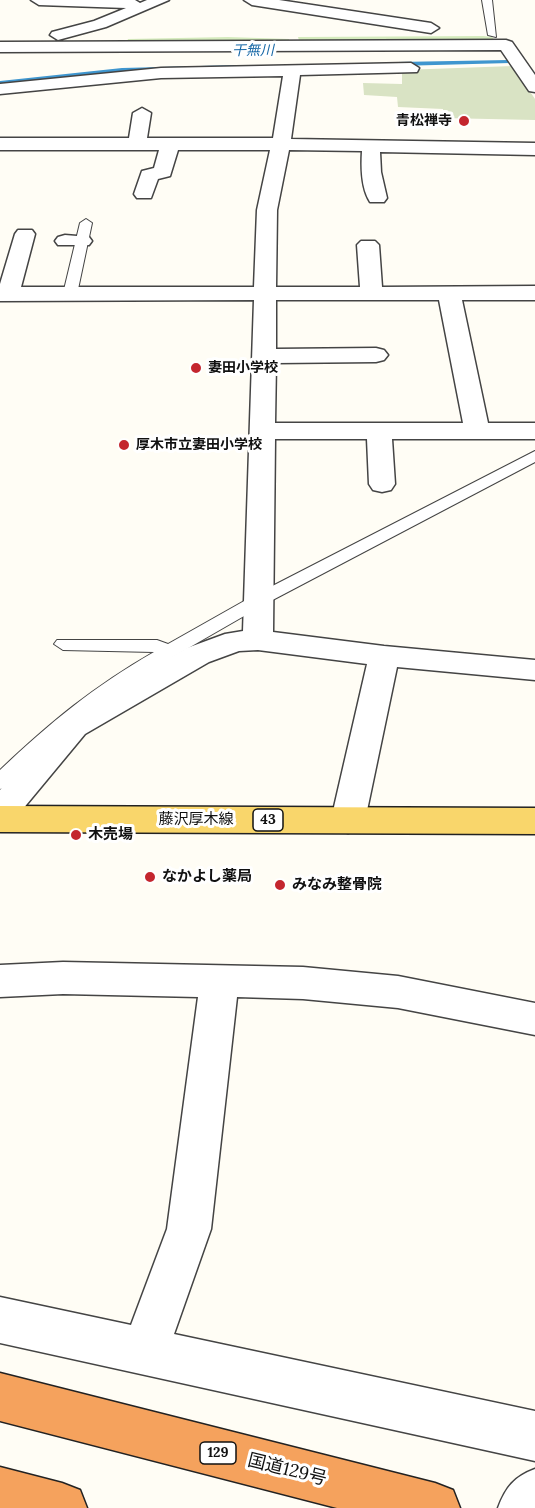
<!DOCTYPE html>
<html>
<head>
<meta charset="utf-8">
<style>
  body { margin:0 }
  canvas { display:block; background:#fffdf5 }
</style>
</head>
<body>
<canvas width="535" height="1508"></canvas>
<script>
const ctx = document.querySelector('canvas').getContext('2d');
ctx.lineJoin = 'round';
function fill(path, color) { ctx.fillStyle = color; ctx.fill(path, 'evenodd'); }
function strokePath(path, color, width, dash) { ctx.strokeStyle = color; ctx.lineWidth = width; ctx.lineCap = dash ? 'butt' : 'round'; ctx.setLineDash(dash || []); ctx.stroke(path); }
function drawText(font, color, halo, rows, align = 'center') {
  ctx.font = font + ' Lora,"Noto Sans JP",serif'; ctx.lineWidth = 6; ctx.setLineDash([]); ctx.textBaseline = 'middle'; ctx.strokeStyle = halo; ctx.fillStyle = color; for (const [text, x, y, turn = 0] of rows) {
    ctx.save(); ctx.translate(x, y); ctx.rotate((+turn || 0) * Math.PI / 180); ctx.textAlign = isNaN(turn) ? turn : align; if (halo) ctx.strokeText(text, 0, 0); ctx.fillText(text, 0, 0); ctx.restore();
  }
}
const green = new Path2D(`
  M 483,36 L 492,37 L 498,44 L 300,44 L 298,37 Z
  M 228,37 L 289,39 L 290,44 L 126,45 L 128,39 Z`);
const cemetery = new Path2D(`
  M 513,66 L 535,99 L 535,120 L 443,118 L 443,109 L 398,107 L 397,97 L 364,95 L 363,83 L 402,84 L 402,70 Z`);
const stream = new Path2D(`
  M 508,60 L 510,63 L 398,66 L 395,64 L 398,62 Z
  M 239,65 L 241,68 L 122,72 L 0,85 L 0,81 L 122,68 Z`);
const lane = new Path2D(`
  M 482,0 L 492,0 L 496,37 L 488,35 Z
  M 86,219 L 92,223 L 77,294 L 70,298 L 63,294 L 80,223 Z
  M 535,451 L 535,462 L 265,604 L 131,681 L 72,725 L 7,787 L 0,789 L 0,770 C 51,722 93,687 154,652 L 63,650 L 54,644 L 57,640 L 157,640 L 168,644 L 253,596 Z`);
const street = new Path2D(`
  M 31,0 L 135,0 L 140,3 L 147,0 L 169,0 L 106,27 L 58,40 L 50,35 L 52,32 L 94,21 L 126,8 L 39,5 Z
  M 244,0 L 279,0 L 431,23 L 439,28 L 431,33 L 252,5 Z
  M 506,40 L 512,42 L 535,75 L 535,92 L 529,91 L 501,50 L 0,52 L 0,42 Z
  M 411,63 L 419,68 L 417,72 L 300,75 L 291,139 L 535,143 L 535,155 L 380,152 L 381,172 L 387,198 L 384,202 L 370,202 C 361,188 361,167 362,151 L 289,150 L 277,210 L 276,287 L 360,287 L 357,245 L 361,241 L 375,241 L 379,245 L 382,287 L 535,286 L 535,300 L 462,300 L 488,423 L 535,423 L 535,439 L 392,439 L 395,484 L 391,490 L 382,492 L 373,490 L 369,484 L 367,439 L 275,439 L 273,632 L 384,646 L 535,660 L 535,680 L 397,667 L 365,820 L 360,829 L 348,833 L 336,829 L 331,820 L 367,664 L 258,650 L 239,651 L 209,662 L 85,734 L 22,810 L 0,820 L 0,790 L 63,718 L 187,648 L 225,634 L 243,631 L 254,300 L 0,301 L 0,284 L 15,234 L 18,230 L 32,230 L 35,234 L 21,287 L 254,287 L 257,210 L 270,150 L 178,150 L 170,176 L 158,179 L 151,198 L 137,198 L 134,194 L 142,171 L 154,168 L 159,150 L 0,150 L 0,138 L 129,138 L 133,113 L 142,108 L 151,113 L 147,138 L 273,138 L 283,76 L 161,78 L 0,94 L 0,84 L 161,68 ZM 276,300 L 439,300 L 463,423 L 275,423 L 276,363 L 376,362 L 384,360 L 388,355 L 384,350 L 376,348 L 276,349 Z
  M 65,235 L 89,237 L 92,241 L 89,245 L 58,245 L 55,241 L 58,237 Z
  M 63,962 L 303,967 L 398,976 L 535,1003 L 535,1035 L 398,1008 L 303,999 L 237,997 L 211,1229 L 174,1334 L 535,1411 L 535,1461 L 0,1343 L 0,1297 L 131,1325 L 167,1229 L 198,997 L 63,994 L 0,997 L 0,965 Z
  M 535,1469 L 535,1508 L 498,1508 C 506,1487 514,1477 535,1469 Z`);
const primary = new Path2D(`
  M 0,806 L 535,808 L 535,834 L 0,832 Z`);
const highway = new Path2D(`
  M 0,1373 L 435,1483 L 453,1490 L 460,1508 L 337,1508 L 0,1421 Z
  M 0,1467 L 62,1483 L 80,1490 L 87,1508 L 0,1508 Z`);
const markers = [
  [464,121,6,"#c4262e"],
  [196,368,6,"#c4262e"],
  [124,445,6,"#c4262e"],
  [76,835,6,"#c4262e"],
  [150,877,6,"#c4262e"],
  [280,885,6,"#c4262e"]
];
const farWaternames = [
  ["干無川",253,51,-1]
];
const farPoinames = [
  ["青松禅寺",452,121,"right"],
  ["妻田小学校",208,368],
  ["厚木市立妻田小学校",136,445]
];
const shields = [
  [268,820,30],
  [218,1453,36]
];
const shieldNames = [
  ["43",268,820],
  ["129",218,1453]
];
const streetNames = [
  ["藤沢厚木線",196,820]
];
const poiNames = [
  ["木売場",88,835],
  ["なかよし薬局",162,877],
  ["みなみ整骨院",292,885]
];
const nearStreetnames = [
  ["国道129号",287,1470,14]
];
fill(green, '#d5ebbd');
fill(cemetery, '#d9e3c4');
fill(stream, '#3f96cf');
strokePath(lane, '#444', 2);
strokePath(street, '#444', 3);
strokePath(primary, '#222', 3);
strokePath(highway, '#222', 3);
fill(lane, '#fff');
fill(street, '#fff');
fill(primary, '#f9d66b');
fill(highway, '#f5a25d');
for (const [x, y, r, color] of markers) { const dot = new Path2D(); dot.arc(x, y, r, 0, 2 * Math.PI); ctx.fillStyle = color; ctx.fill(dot); strokePath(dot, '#fff', 2); }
drawText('italic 14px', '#1768a6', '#fff', farWaternames);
drawText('bold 14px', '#111', '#fff', farPoinames, 'left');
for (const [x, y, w] of shields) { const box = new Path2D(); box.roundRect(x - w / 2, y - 11, w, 22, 4.5); ctx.fillStyle = '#fff'; ctx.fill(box); strokePath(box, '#111', 1.5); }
drawText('bold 14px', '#111', null, shieldNames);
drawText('15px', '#111', '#fff', streetNames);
drawText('bold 15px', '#111', '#fff', poiNames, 'left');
drawText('18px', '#111', '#fff', nearStreetnames);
</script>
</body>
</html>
